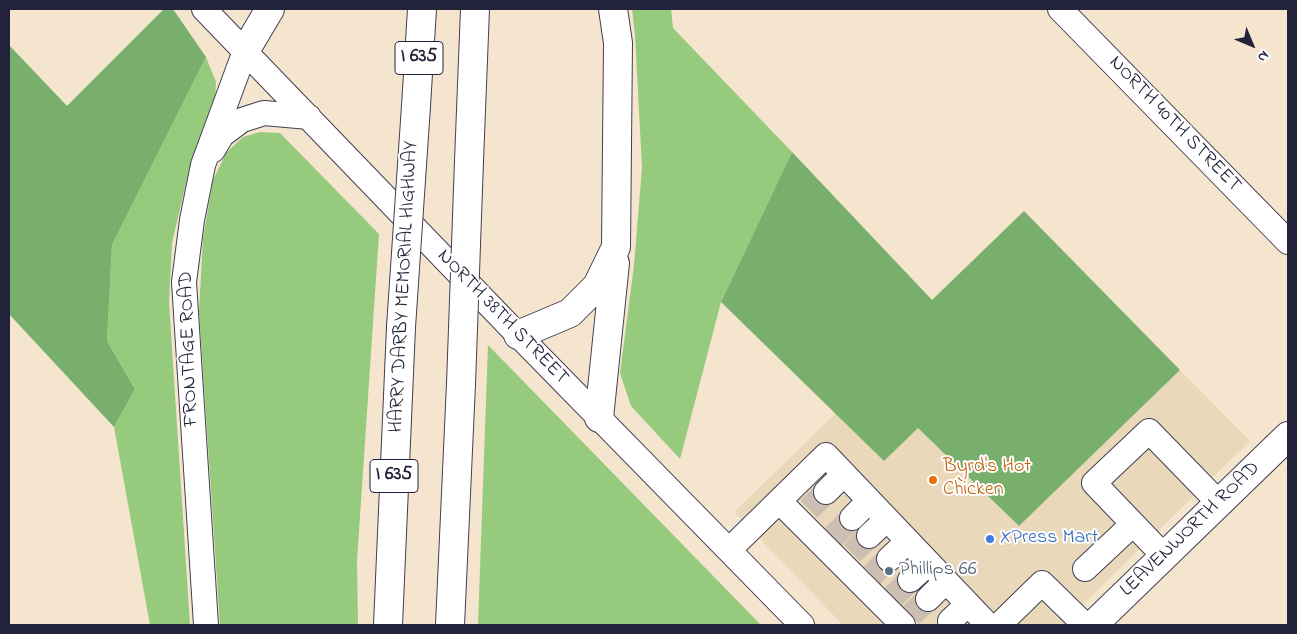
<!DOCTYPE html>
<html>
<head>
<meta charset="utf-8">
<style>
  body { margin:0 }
  #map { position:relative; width:1297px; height:634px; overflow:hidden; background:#f6e5ce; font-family:"Indie Flower",sans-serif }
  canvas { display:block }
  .frame { position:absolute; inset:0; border:10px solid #22223b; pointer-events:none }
  .north { position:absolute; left:1227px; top:20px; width:50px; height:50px; -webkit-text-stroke:4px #fff; paint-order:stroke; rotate:135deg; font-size:14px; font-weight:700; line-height:20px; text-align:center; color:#22223b }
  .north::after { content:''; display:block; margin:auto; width:18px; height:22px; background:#22223b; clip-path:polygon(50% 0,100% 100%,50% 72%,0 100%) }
</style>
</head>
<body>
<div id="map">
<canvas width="1297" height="634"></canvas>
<div class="frame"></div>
<div class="north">N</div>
</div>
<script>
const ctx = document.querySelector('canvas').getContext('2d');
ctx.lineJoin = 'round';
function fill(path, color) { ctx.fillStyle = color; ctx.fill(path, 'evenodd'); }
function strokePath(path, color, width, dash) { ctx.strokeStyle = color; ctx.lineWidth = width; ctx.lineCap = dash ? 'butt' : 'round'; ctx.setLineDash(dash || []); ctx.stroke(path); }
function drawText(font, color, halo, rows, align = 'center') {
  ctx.font = font + ' "Indie Flower",sans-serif'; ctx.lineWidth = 4; ctx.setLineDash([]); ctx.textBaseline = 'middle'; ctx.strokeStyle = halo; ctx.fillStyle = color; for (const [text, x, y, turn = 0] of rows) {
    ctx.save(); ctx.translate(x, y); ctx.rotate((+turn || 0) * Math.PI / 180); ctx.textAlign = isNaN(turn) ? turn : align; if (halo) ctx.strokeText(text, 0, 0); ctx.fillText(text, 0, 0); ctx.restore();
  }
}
const built = new Path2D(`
  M 1180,370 L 1250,441 L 1062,625 L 843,625 L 734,512 L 836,413 L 884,461 L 918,427 L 1019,526 Z`);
const green = new Path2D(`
  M 632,9 L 671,9 L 673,28 L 792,152 L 721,302 L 680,459 L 631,406 L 620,373 L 634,265 L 642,168 L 635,35 Z
  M 206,57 L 216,82 L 215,103 L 190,166 L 172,243 L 169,302 L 190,625 L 150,625 L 114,427 L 135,389 L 107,341 L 112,245 Z
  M 260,132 L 280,133 L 379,234 L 357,561 L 358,625 L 220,625 L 199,311 L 203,238 L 213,180 L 226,153 L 243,137 Z
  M 488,345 L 761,625 L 478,625 Z`);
const forest = new Path2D(`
  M 164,9 L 173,9 L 206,57 L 112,245 L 107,341 L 135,389 L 114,427 L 9,314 L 9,45 L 67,106 Z
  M 792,152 L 932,300 L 1024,211 L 1180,370 L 1019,526 L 918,428 L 884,461 L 721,302 Z`);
const minorTunnel = new Path2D(`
  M 809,509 L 826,492
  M 833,537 L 852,518
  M 852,553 L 869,536
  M 872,575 L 889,559
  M 893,597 L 910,580
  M 911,615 L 928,599`);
const minor = new Path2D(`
  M 204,9 L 518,335 L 802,625
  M 1060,9 L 1288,242
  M 213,150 L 222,135 L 242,120 L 264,113 L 309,117
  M 826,492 L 844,474
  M 779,501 L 826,455 L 988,625
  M 852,518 L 869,501
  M 869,536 L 887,519
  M 729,550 L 779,501 L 903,625
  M 1164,556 L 1094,483 L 1149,431 L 1219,503
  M 889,559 L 908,541
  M 1085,569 L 1133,524
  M 910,580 L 929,563
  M 928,599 L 946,581
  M 950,621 L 968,604
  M 206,625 L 184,282 L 192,220 L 203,165 L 245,51
  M 999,625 L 1042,583 L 1085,625`);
const major = new Path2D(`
  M 1093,625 L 1288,436`);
const highway = new Path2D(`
  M 245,51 L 270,9
  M 416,106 L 422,9
  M 469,161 L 475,9
  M 518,335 L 570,313 L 597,286 L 616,247 L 618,43 L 613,9
  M 599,418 L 615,263
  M 388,625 L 401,327
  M 450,625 L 461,384`);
const highwayBridge = new Path2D(`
  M 401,327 L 416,106
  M 461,384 L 469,161`);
const markers = [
  [933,480,5,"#e8710a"],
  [990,539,5,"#3f7fe0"],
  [889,571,5,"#5c6f8a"]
];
const shields = [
  [419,58,48],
  [394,476,48]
];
const shieldNames = [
  ["I 635",419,58],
  ["I 635",394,476]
];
const streetNames = [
  ["NORTH 40TH STREET",1174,125,46],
  ["HARRY DARBY MEMORIAL HIGHWAY",405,287,-87],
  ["NORTH 38TH STREET",502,318,46],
  ["FRONTAGE ROAD",190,349,-92],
  ["LEAVENWORTH ROAD",1191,530,-44]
];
const foodNames = [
  ["Byrd's Hot",943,468],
  ["Chicken",943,491]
];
const shopNames = [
  ["XPress Mart",1000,539]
];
const serviceNames = [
  ["Phillips 66",899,571]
];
fill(built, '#e9d9ba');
fill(green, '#96cb7d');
fill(forest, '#78af6c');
strokePath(minorTunnel, '#ccbeb1', 24, [24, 12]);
strokePath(minor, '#423f51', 26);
strokePath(major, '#423f51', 30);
strokePath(highway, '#423f51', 30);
strokePath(minor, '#fff', 24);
strokePath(major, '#fff', 28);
strokePath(highway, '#fff', 28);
strokePath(highwayBridge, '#423f51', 30, []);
strokePath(highwayBridge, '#fff', 28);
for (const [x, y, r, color] of markers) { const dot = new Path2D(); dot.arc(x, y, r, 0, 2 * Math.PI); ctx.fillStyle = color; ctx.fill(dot); strokePath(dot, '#fff', 2); }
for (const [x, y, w] of shields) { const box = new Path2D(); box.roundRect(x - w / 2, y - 16.5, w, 33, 4); ctx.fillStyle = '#fff'; ctx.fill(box); strokePath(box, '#22223b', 1); }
drawText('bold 19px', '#22223b', null, shieldNames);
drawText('20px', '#22223b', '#fff', streetNames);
drawText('20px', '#c56008', '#fff', foodNames, 'left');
drawText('20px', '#366cbe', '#fff', shopNames, 'left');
drawText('20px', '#4e5e75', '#fff', serviceNames, 'left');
</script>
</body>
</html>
